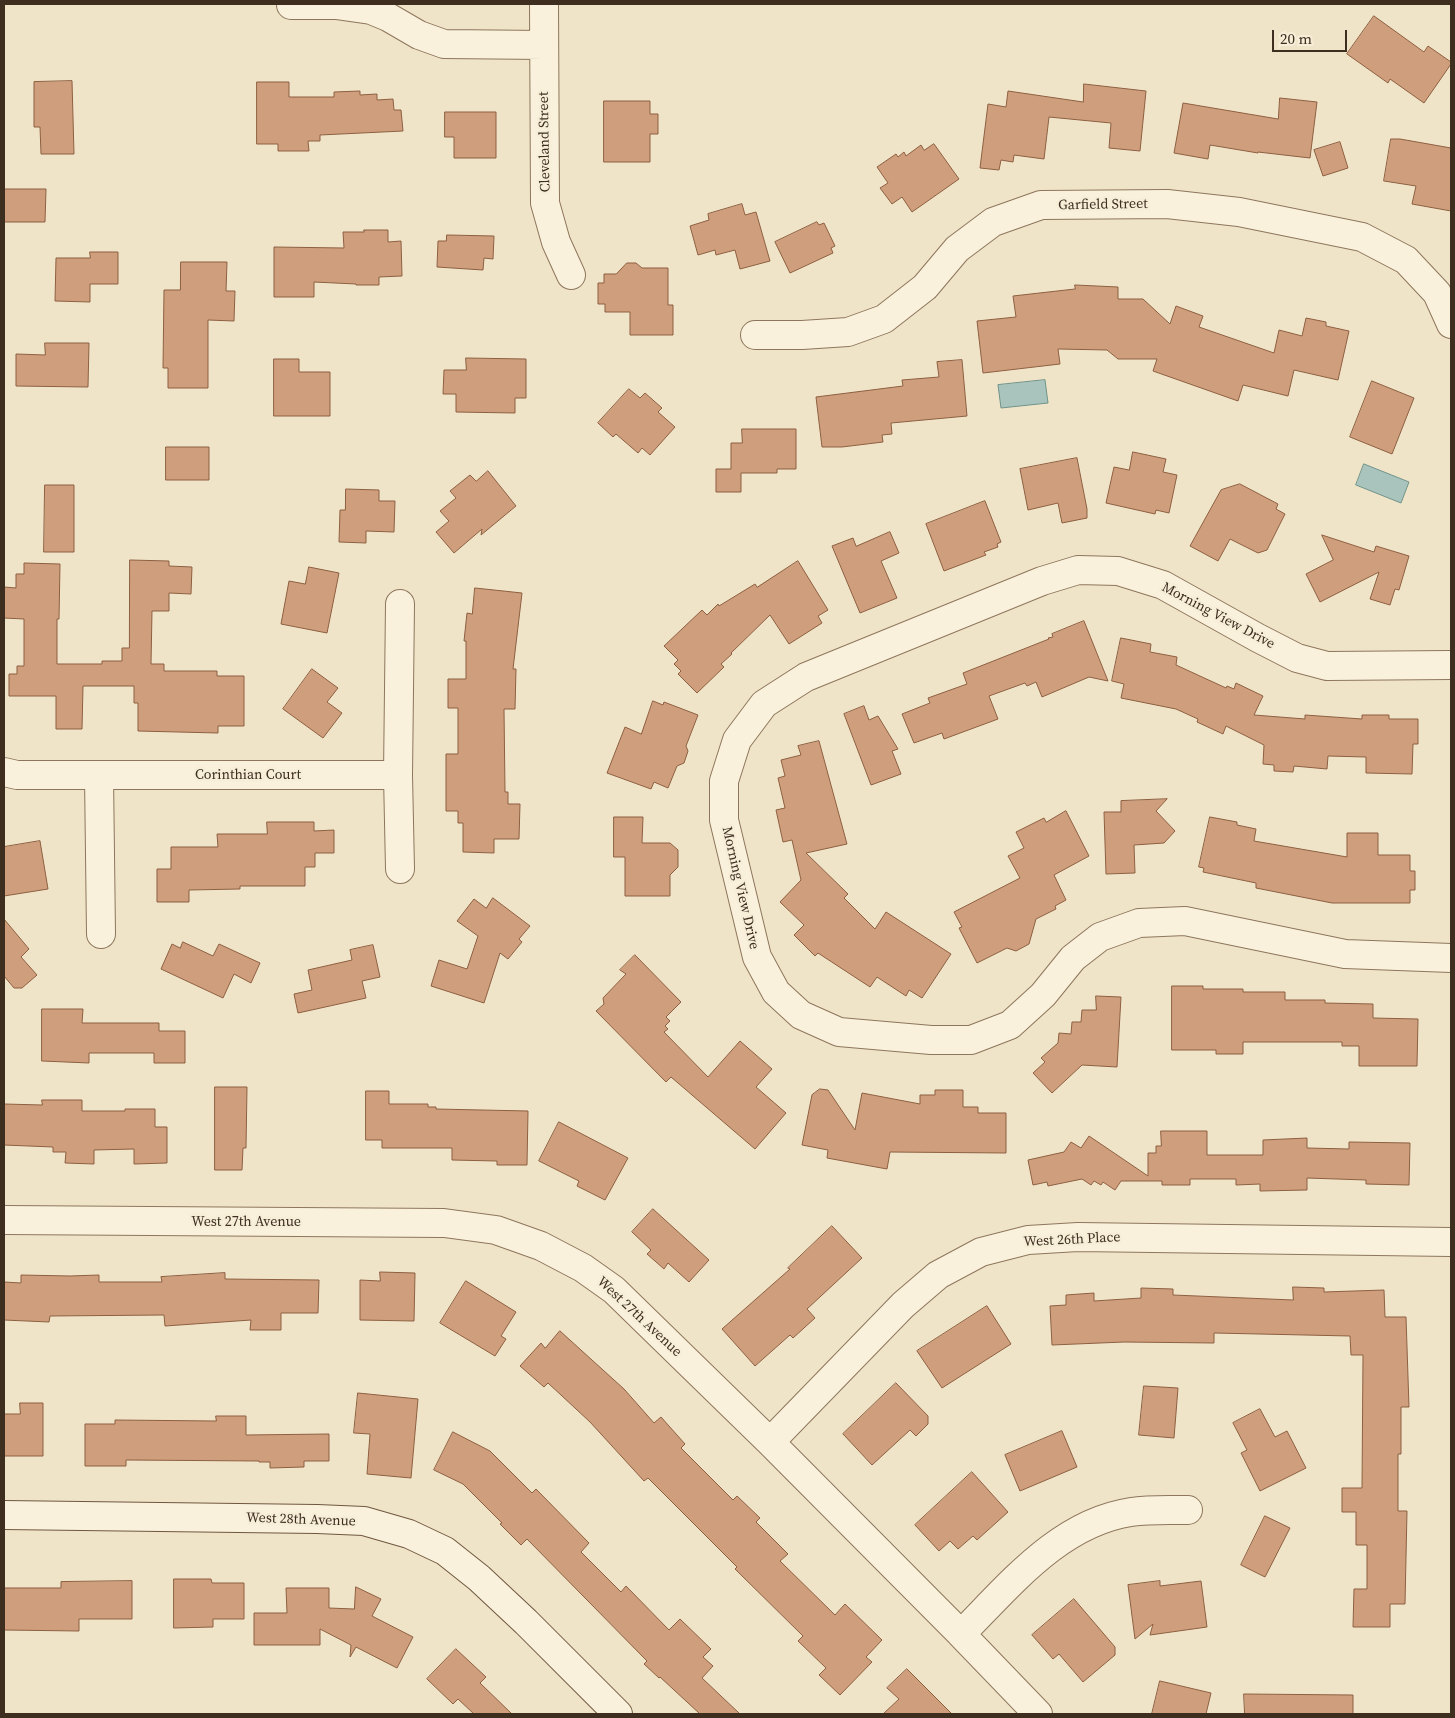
<!DOCTYPE html>
<html>
<head>
<meta charset="utf-8">
<style>
  body { margin:0 }
  #map { position:relative; width:1455px; height:1718px; overflow:hidden; background:#f0e4c8; font-family:"Source Serif 4",serif }
  canvas { display:block }
  .frame { position:absolute; inset:0; border:5px solid #3d2e20; pointer-events:none }
  .scale { position:absolute; left:1272px; top:30px; width:75px; height:22px; box-sizing:border-box; border:2px solid #3d2e20; border-top:0; padding-left:6px; font-size:15px; line-height:18px; white-space:nowrap; color:#3d2e20; -webkit-text-stroke:4px #f7eed8; paint-order:stroke }
</style>
</head>
<body>
<div id="map">
<canvas width="1455" height="1718"></canvas>
<div class="frame"></div>
<div class="scale">20 m</div>
</div>
<script>
const ctx = document.querySelector('canvas').getContext('2d');
ctx.lineJoin = 'round';
function fill(path, color) { ctx.fillStyle = color; ctx.fill(path, 'evenodd'); }
function strokePath(path, color, width, dash) { ctx.strokeStyle = color; ctx.lineWidth = width; ctx.lineCap = dash ? 'butt' : 'round'; ctx.setLineDash(dash || []); ctx.stroke(path); }
function drawText(font, color, halo, rows, align = 'center') {
  ctx.font = font + ' "Source Serif 4",serif'; ctx.lineWidth = 5; ctx.setLineDash([]); ctx.textBaseline = 'middle'; ctx.strokeStyle = halo; ctx.fillStyle = color; for (const [text, x, y, turn = 0] of rows) {
    ctx.save(); ctx.translate(x, y); ctx.rotate((+turn || 0) * Math.PI / 180); ctx.textAlign = isNaN(turn) ? turn : align; if (halo) ctx.strokeText(text, 0, 0); ctx.fillText(text, 0, 0); ctx.restore();
  }
}
const water = new Path2D(`
  M 1045,380 L 1048,403 L 1001,408 L 998,385 Z
  M 1364,464 L 1409,482 L 1401,503 L 1356,485 Z`);
const building = new Path2D(`
  M 1374,16 L 1424,52 L 1428,46 L 1451,62 L 1451,64 L 1424,103 L 1390,79 L 1388,83 L 1347,54 Z
  M 72,81 L 74,154 L 41,154 L 40,127 L 34,127 L 34,82 Z
  M 257,82 L 289,82 L 289,97 L 334,97 L 334,92 L 360,91 L 360,95 L 377,94 L 377,100 L 393,99 L 394,110 L 401,110 L 403,131 L 320,135 L 320,141 L 308,141 L 309,151 L 278,151 L 278,144 L 257,144 Z
  M 1084,84 L 1146,91 L 1140,151 L 1109,148 L 1111,123 L 1049,117 L 1044,159 L 1014,155 L 1013,162 L 1001,160 L 999,170 L 980,168 L 988,104 L 1006,107 L 1008,91 L 1083,102 Z
  M 1280,98 L 1317,102 L 1310,158 L 1258,152 L 1258,153 L 1210,145 L 1208,159 L 1174,153 L 1183,103 L 1278,119 Z
  M 604,101 L 650,101 L 650,114 L 658,114 L 658,134 L 650,134 L 650,162 L 604,162 Z
  M 445,112 L 496,112 L 496,158 L 454,158 L 454,137 L 445,137 Z
  M 1391,139 L 1400,139 L 1451,148 L 1451,211 L 1412,204 L 1416,186 L 1384,181 Z
  M 1340,142 L 1348,168 L 1323,176 L 1314,150 Z
  M 934,144 L 959,179 L 912,212 L 902,197 L 892,204 L 880,188 L 888,183 L 877,167 L 896,154 L 898,157 L 904,152 L 906,156 L 921,145 L 924,150 Z
  M 4,189 L 46,189 L 45,222 L 4,222 Z
  M 742,204 L 745,215 L 756,212 L 770,261 L 740,269 L 735,250 L 716,255 L 715,250 L 698,255 L 690,226 L 709,220 L 708,214 Z
  M 817,222 L 819,225 L 824,223 L 835,246 L 831,248 L 833,253 L 790,273 L 775,242 Z
  M 364,230 L 388,230 L 388,242 L 401,241 L 402,276 L 379,277 L 379,285 L 356,285 L 356,284 L 314,282 L 314,297 L 274,297 L 274,247 L 344,248 L 343,232 L 364,232 Z
  M 447,235 L 494,236 L 493,259 L 484,258 L 483,270 L 437,267 L 438,241 L 446,241 Z
  M 90,252 L 118,252 L 118,284 L 90,284 L 90,302 L 55,301 L 56,258 L 90,258 Z
  M 181,262 L 227,262 L 226,291 L 235,291 L 234,321 L 208,320 L 208,388 L 168,388 L 168,368 L 163,368 L 164,290 L 180,290 Z
  M 627,263 L 636,263 L 642,268 L 668,268 L 668,305 L 673,305 L 673,335 L 630,335 L 630,312 L 605,312 L 605,304 L 598,304 L 598,283 L 604,283 L 604,274 L 616,274 Z
  M 1075,285 L 1118,287 L 1118,299 L 1143,299 L 1170,324 L 1176,306 L 1203,316 L 1199,327 L 1274,353 L 1279,330 L 1302,336 L 1306,318 L 1326,322 L 1326,326 L 1349,331 L 1338,380 L 1294,370 L 1288,396 L 1243,385 L 1238,401 L 1153,371 L 1157,359 L 1118,359 L 1107,350 L 1058,349 L 1060,364 L 983,373 L 977,321 L 1016,317 L 1013,296 L 1075,289 Z
  M 45,343 L 89,343 L 88,387 L 16,386 L 16,354 L 45,355 Z
  M 466,358 L 526,359 L 526,398 L 515,398 L 515,413 L 456,412 L 456,394 L 443,394 L 444,370 L 466,370 Z
  M 274,359 L 299,359 L 299,372 L 330,372 L 330,416 L 274,416 Z
  M 962,360 L 967,416 L 891,423 L 892,434 L 882,435 L 883,442 L 842,447 L 822,447 L 816,397 L 903,386 L 902,380 L 939,377 L 937,362 Z
  M 1372,381 L 1414,398 L 1392,454 L 1350,437 Z
  M 629,389 L 640,398 L 645,393 L 662,408 L 658,412 L 675,427 L 650,455 L 642,448 L 638,453 L 616,434 L 613,437 L 598,423 Z
  M 742,429 L 796,429 L 796,469 L 777,469 L 777,473 L 741,473 L 741,492 L 716,492 L 716,469 L 731,469 L 731,443 L 742,443 Z
  M 166,447 L 209,447 L 209,480 L 166,480 Z
  M 1133,452 L 1166,459 L 1163,472 L 1177,475 L 1169,513 L 1156,510 L 1155,514 L 1106,503 L 1114,467 L 1129,470 Z
  M 1077,458 L 1087,509 L 1087,518 L 1062,523 L 1058,503 L 1028,510 L 1020,469 Z
  M 488,471 L 516,506 L 481,535 L 482,529 L 454,553 L 436,532 L 449,521 L 440,511 L 456,498 L 450,491 L 470,475 L 476,481 Z
  M 1240,484 L 1278,504 L 1276,509 L 1285,514 L 1267,550 L 1258,553 L 1230,539 L 1218,561 L 1190,546 L 1221,490 Z
  M 45,485 L 74,485 L 74,552 L 44,552 Z
  M 346,489 L 379,490 L 379,501 L 395,501 L 394,532 L 366,531 L 366,543 L 339,542 L 340,510 L 345,510 Z
  M 985,501 L 1001,542 L 997,544 L 998,547 L 984,552 L 986,555 L 944,571 L 926,524 Z
  M 890,532 L 899,553 L 881,561 L 897,598 L 860,613 L 832,546 L 853,538 L 856,546 Z
  M 1322,535 L 1374,552 L 1376,546 L 1409,556 L 1399,590 L 1395,589 L 1390,605 L 1370,599 L 1379,572 L 1320,602 L 1306,574 L 1333,560 Z
  M 130,560 L 169,561 L 169,566 L 192,567 L 191,594 L 169,593 L 169,611 L 152,611 L 151,664 L 164,664 L 164,671 L 217,671 L 217,676 L 244,676 L 244,726 L 218,726 L 218,733 L 138,731 L 138,703 L 134,703 L 134,686 L 83,686 L 82,729 L 56,729 L 56,696 L 9,696 L 9,674 L 17,674 L 17,666 L 24,666 L 24,619 L 4,618 L 4,587 L 16,588 L 16,574 L 24,574 L 24,563 L 60,564 L 59,619 L 57,619 L 57,664 L 102,664 L 102,661 L 122,661 L 122,648 L 129,648 Z
  M 798,561 L 828,610 L 818,616 L 822,623 L 789,644 L 770,615 L 731,653 L 732,654 L 721,664 L 724,667 L 697,693 L 678,674 L 681,671 L 674,664 L 678,660 L 664,646 L 702,610 L 707,615 L 718,604 L 719,606 L 755,584 L 757,587 Z
  M 309,567 L 339,573 L 327,633 L 281,624 L 289,581 L 305,584 Z
  M 475,588 L 522,593 L 513,669 L 516,669 L 515,709 L 504,709 L 505,792 L 508,792 L 508,804 L 520,804 L 519,839 L 494,839 L 494,853 L 463,852 L 463,823 L 458,823 L 458,811 L 446,811 L 446,754 L 458,754 L 458,708 L 448,708 L 448,679 L 466,679 L 466,641 L 464,641 L 467,613 L 472,614 Z
  M 1084,621 L 1108,681 L 1089,677 L 1042,697 L 1036,682 L 1027,686 L 1025,683 L 989,696 L 998,719 L 944,739 L 942,733 L 914,743 L 902,714 L 930,703 L 928,698 L 967,684 L 963,673 L 1049,639 L 1048,638 L 1053,637 L 1052,634 Z
  M 1121,638 L 1151,644 L 1150,652 L 1177,657 L 1176,665 L 1226,688 L 1227,686 L 1234,689 L 1236,683 L 1263,696 L 1254,715 L 1305,719 L 1305,715 L 1362,719 L 1362,715 L 1389,715 L 1389,719 L 1418,719 L 1418,744 L 1413,744 L 1412,774 L 1366,773 L 1366,757 L 1328,756 L 1327,769 L 1294,766 L 1293,772 L 1274,771 L 1274,765 L 1263,764 L 1264,745 L 1226,726 L 1223,734 L 1197,722 L 1198,719 L 1176,709 L 1121,698 L 1124,684 L 1112,681 Z
  M 312,669 L 338,688 L 327,702 L 342,713 L 323,738 L 283,709 Z
  M 653,701 L 663,705 L 664,702 L 698,715 L 686,746 L 688,751 L 684,763 L 677,766 L 668,788 L 654,782 L 651,789 L 607,773 L 625,727 L 641,734 Z
  M 864,706 L 869,720 L 878,716 L 898,749 L 892,751 L 901,774 L 871,785 L 844,714 Z
  M 819,741 L 847,844 L 806,853 L 848,894 L 844,898 L 875,929 L 886,912 L 951,954 L 922,998 L 909,990 L 906,996 L 877,977 L 870,987 L 818,953 L 815,956 L 794,935 L 804,925 L 780,902 L 801,880 L 792,840 L 783,842 L 776,810 L 785,808 L 778,778 L 785,776 L 781,760 L 801,755 L 798,746 Z
  M 1167,799 L 1156,811 L 1175,831 L 1164,843 L 1134,845 L 1135,873 L 1106,874 L 1104,812 L 1121,812 L 1121,801 Z
  M 1066,811 L 1089,856 L 1054,875 L 1066,900 L 1055,906 L 1056,909 L 1036,919 L 1029,944 L 1016,951 L 1007,948 L 977,963 L 959,928 L 962,927 L 954,912 L 1020,878 L 1008,856 L 1024,848 L 1016,832 L 1044,818 L 1046,822 Z
  M 614,817 L 643,817 L 642,843 L 670,843 L 678,850 L 678,867 L 670,875 L 670,896 L 625,896 L 625,857 L 614,857 Z
  M 1210,817 L 1237,822 L 1237,825 L 1256,829 L 1254,841 L 1347,857 L 1347,833 L 1378,833 L 1378,855 L 1410,855 L 1410,871 L 1415,871 L 1415,890 L 1410,890 L 1410,903 L 1332,903 L 1256,888 L 1256,883 L 1203,872 L 1204,868 L 1199,867 Z
  M 267,822 L 314,822 L 314,831 L 334,830 L 334,853 L 315,853 L 315,867 L 305,867 L 305,886 L 240,886 L 240,889 L 189,890 L 189,902 L 157,902 L 157,869 L 171,869 L 171,847 L 218,847 L 217,834 L 267,834 Z
  M 40,841 L 48,889 L 4,896 L 4,847 Z
  M 493,898 L 530,926 L 519,939 L 522,942 L 508,959 L 500,953 L 484,1003 L 431,986 L 439,960 L 467,969 L 478,936 L 457,921 L 474,899 L 486,908 Z
  M 4,919 L 29,949 L 21,957 L 37,975 L 22,988 L 14,988 L 4,976 Z
  M 183,942 L 213,956 L 219,944 L 260,963 L 251,983 L 234,974 L 223,998 L 161,969 L 172,944 L 180,948 Z
  M 373,945 L 380,977 L 362,981 L 366,998 L 298,1013 L 294,994 L 312,990 L 308,970 L 352,960 L 350,950 Z
  M 635,955 L 681,1002 L 666,1017 L 670,1021 L 665,1026 L 668,1029 L 664,1032 L 708,1077 L 740,1041 L 772,1069 L 756,1087 L 786,1113 L 755,1149 L 671,1077 L 666,1082 L 596,1011 L 604,1004 L 603,998 L 626,974 L 620,970 Z
  M 1172,986 L 1203,986 L 1203,989 L 1243,989 L 1243,992 L 1285,992 L 1285,1000 L 1325,1000 L 1325,1003 L 1373,1004 L 1373,1018 L 1418,1019 L 1417,1066 L 1359,1066 L 1359,1046 L 1342,1046 L 1342,1042 L 1243,1042 L 1243,1054 L 1216,1054 L 1216,1050 L 1172,1050 Z
  M 1096,996 L 1121,997 L 1117,1067 L 1082,1065 L 1052,1093 L 1033,1073 L 1045,1062 L 1041,1058 L 1058,1043 L 1059,1033 L 1071,1034 L 1072,1022 L 1081,1022 L 1082,1010 L 1096,1010 Z
  M 42,1009 L 83,1009 L 82,1023 L 159,1023 L 159,1031 L 185,1031 L 185,1063 L 154,1063 L 154,1053 L 89,1053 L 89,1063 L 42,1061 Z
  M 215,1087 L 247,1087 L 246,1148 L 243,1148 L 242,1170 L 215,1170 Z
  M 820,1089 L 828,1090 L 855,1130 L 862,1093 L 920,1104 L 920,1095 L 935,1095 L 935,1090 L 963,1090 L 963,1107 L 978,1107 L 978,1113 L 1006,1113 L 1006,1153 L 890,1152 L 887,1169 L 827,1158 L 828,1150 L 802,1145 L 812,1095 Z
  M 366,1091 L 389,1091 L 389,1104 L 428,1104 L 428,1107 L 436,1107 L 436,1109 L 528,1111 L 527,1165 L 497,1165 L 497,1161 L 452,1160 L 452,1148 L 382,1148 L 382,1140 L 366,1140 Z
  M 42,1100 L 82,1100 L 82,1111 L 125,1111 L 125,1109 L 155,1109 L 155,1127 L 167,1127 L 167,1163 L 134,1164 L 134,1149 L 94,1150 L 94,1164 L 65,1163 L 66,1152 L 53,1152 L 53,1147 L 4,1145 L 4,1104 L 42,1105 Z
  M 559,1122 L 628,1158 L 605,1200 L 577,1186 L 579,1181 L 539,1161 Z
  M 1161,1131 L 1207,1131 L 1207,1155 L 1263,1155 L 1263,1140 L 1307,1138 L 1307,1148 L 1349,1149 L 1349,1142 L 1410,1143 L 1409,1185 L 1366,1184 L 1366,1180 L 1307,1178 L 1307,1190 L 1260,1191 L 1260,1184 L 1236,1185 L 1236,1179 L 1190,1179 L 1190,1185 L 1162,1185 L 1162,1181 L 1121,1181 L 1115,1190 L 1103,1182 L 1101,1185 L 1094,1181 L 1091,1185 L 1082,1179 L 1048,1186 L 1047,1182 L 1033,1185 L 1028,1160 L 1064,1152 L 1071,1142 L 1081,1148 L 1089,1136 L 1148,1176 L 1148,1153 L 1156,1153 L 1156,1146 L 1161,1146 Z
  M 653,1209 L 709,1260 L 689,1282 L 668,1263 L 664,1269 L 647,1254 L 651,1250 L 632,1232 Z
  M 832,1226 L 862,1258 L 807,1309 L 815,1318 L 793,1338 L 790,1335 L 755,1366 L 722,1329 L 790,1269 L 788,1268 Z
  M 380,1272 L 415,1273 L 414,1321 L 360,1320 L 360,1280 L 380,1281 Z
  M 225,1273 L 225,1279 L 319,1280 L 318,1313 L 281,1313 L 281,1330 L 250,1330 L 251,1320 L 165,1326 L 164,1315 L 50,1316 L 49,1322 L 4,1320 L 4,1282 L 21,1283 L 21,1275 L 70,1276 L 99,1275 L 99,1282 L 162,1282 L 161,1277 Z
  M 466,1281 L 516,1312 L 501,1336 L 506,1339 L 495,1356 L 440,1323 Z
  M 1293,1287 L 1324,1288 L 1324,1292 L 1384,1290 L 1385,1317 L 1406,1317 L 1409,1407 L 1401,1407 L 1401,1454 L 1398,1454 L 1398,1511 L 1407,1511 L 1405,1604 L 1390,1604 L 1390,1627 L 1353,1627 L 1354,1589 L 1367,1589 L 1367,1545 L 1356,1545 L 1356,1512 L 1342,1512 L 1342,1488 L 1362,1488 L 1363,1355 L 1351,1355 L 1350,1336 L 1214,1333 L 1214,1343 L 1124,1342 L 1052,1345 L 1050,1306 L 1066,1305 L 1066,1295 L 1094,1293 L 1094,1301 L 1141,1298 L 1141,1288 L 1173,1289 L 1173,1295 L 1293,1300 Z
  M 987,1306 L 1011,1344 L 942,1388 L 917,1351 Z
  M 560,1331 L 624,1389 L 654,1423 L 661,1417 L 685,1444 L 681,1448 L 733,1500 L 737,1496 L 760,1518 L 756,1522 L 788,1554 L 780,1561 L 835,1615 L 845,1604 L 882,1640 L 866,1657 L 872,1662 L 840,1695 L 819,1675 L 826,1668 L 798,1641 L 803,1636 L 735,1569 L 737,1567 L 648,1478 L 644,1481 L 590,1422 L 548,1383 L 544,1387 L 520,1366 L 541,1343 L 545,1348 Z
  M 896,1383 L 928,1416 L 928,1424 L 916,1436 L 910,1430 L 872,1465 L 843,1434 Z
  M 1144,1386 L 1178,1388 L 1174,1438 L 1139,1435 Z
  M 358,1393 L 418,1399 L 411,1478 L 367,1474 L 370,1434 L 354,1433 Z
  M 20,1403 L 43,1403 L 43,1456 L 4,1456 L 4,1414 L 20,1414 Z
  M 1260,1409 L 1275,1437 L 1287,1431 L 1306,1468 L 1260,1491 L 1241,1453 L 1247,1450 L 1233,1423 Z
  M 216,1416 L 246,1416 L 246,1435 L 329,1434 L 329,1461 L 304,1461 L 304,1467 L 270,1468 L 270,1462 L 259,1462 L 259,1461 L 126,1460 L 126,1466 L 85,1466 L 85,1424 L 115,1424 L 115,1420 L 216,1421 Z
  M 1062,1431 L 1077,1467 L 1020,1491 L 1005,1455 Z
  M 453,1432 L 490,1451 L 532,1493 L 536,1489 L 589,1543 L 581,1552 L 621,1592 L 626,1586 L 669,1630 L 680,1619 L 711,1649 L 703,1657 L 713,1666 L 702,1678 L 740,1714 L 700,1714 L 660,1677 L 659,1678 L 644,1664 L 647,1661 L 527,1539 L 521,1545 L 500,1524 L 502,1523 L 463,1484 L 434,1470 Z
  M 972,1472 L 1008,1512 L 977,1540 L 973,1536 L 958,1549 L 950,1541 L 939,1551 L 915,1525 Z
  M 1265,1516 L 1290,1528 L 1265,1577 L 1241,1565 Z
  M 174,1579 L 211,1579 L 212,1583 L 244,1583 L 244,1619 L 213,1619 L 213,1627 L 174,1628 Z
  M 132,1581 L 132,1619 L 79,1619 L 79,1631 L 4,1630 L 4,1588 L 61,1588 L 61,1582 Z
  M 1160,1581 L 1160,1586 L 1201,1581 L 1207,1627 L 1150,1635 L 1153,1624 L 1135,1639 L 1128,1585 Z
  M 356,1587 L 381,1599 L 372,1616 L 413,1637 L 397,1668 L 356,1647 L 350,1657 L 351,1645 L 320,1629 L 320,1645 L 254,1645 L 254,1613 L 287,1613 L 286,1588 L 329,1588 L 329,1608 L 354,1609 Z
  M 1074,1599 L 1115,1647 L 1115,1655 L 1083,1682 L 1059,1654 L 1053,1659 L 1032,1635 Z
  M 456,1649 L 486,1677 L 480,1683 L 512,1714 L 474,1714 L 458,1699 L 453,1704 L 427,1679 Z
  M 907,1669 L 952,1714 L 883,1714 L 899,1699 L 887,1688 Z
  M 1160,1681 L 1211,1693 L 1206,1714 L 1152,1714 Z
  M 1244,1694 L 1353,1695 L 1353,1714 L 1245,1714 Z`);
const street = new Path2D(`
  M 544,4 L 545,203 L 556,242 L 571,275
  M 291,5 L 336,5 L 371,10 L 388,17 L 419,35 L 444,44 L 544,45
  M 755,335 L 802,335 L 848,332 L 884,319 L 925,287 L 957,249 L 993,222 L 1041,205 L 1167,204 L 1239,212 L 1362,237 L 1406,260 L 1437,293 L 1451,324
  M 400,604 L 398,775 L 400,869
  M 1451,665 L 1327,666 L 1297,658 L 1258,638 L 1163,585 L 1118,571 L 1078,570 L 1042,581 L 806,677 L 764,704 L 737,740 L 724,781 L 724,820 L 757,957 L 776,992 L 801,1015 L 839,1032 L 931,1040 L 971,1040 L 1010,1025 L 1043,995 L 1073,958 L 1100,937 L 1139,923 L 1185,921 L 1345,954 L 1451,958
  M 4,772 L 17,775 L 398,775
  M 99,775 L 101,934
  M 4,1220 L 444,1223 L 496,1230 L 541,1246 L 583,1268 L 614,1290 L 770,1442 L 961,1634 C 1010,1585 1059,1523 1131,1512 C 1150,1509 1169,1510 1188,1510
  M 770,1442 L 903,1305 L 938,1275 L 981,1252 L 1028,1240 L 1078,1237 L 1451,1242
  M 961,1634 L 1038,1714`);
const secondary = new Path2D(`
  M 4,1515 L 317,1519 L 364,1521 L 409,1534 L 445,1551 L 479,1578 L 526,1622 L 618,1714`);
const streetNames = [
  ["Cleveland Street",545,142,-91],
  ["Garfield Street",1103,205,-1],
  ["Morning View Drive",1218,616,28],
  ["Corinthian Court",248,775],
  ["Morning View Drive",740,888,77],
  ["West 27th Avenue",246,1222],
  ["West 26th Place",1072,1240,-3],
  ["West 27th Avenue",639,1317,43],
  ["West 28th Avenue",301,1520,2]
];
fill(water, '#a9c4bc');
strokePath(water, '#6f938a', 1);
fill(building, '#cf9f7d');
strokePath(building, '#8d5f41', 1);
strokePath(street, '#8d765c', 30);
strokePath(secondary, '#6f573f', 30);
strokePath(street, '#faf1dc', 28);
strokePath(secondary, '#faf1dc', 28);
drawText('14px', '#3d2e20', '#f7eed8', streetNames);
</script>
</body>
</html>
